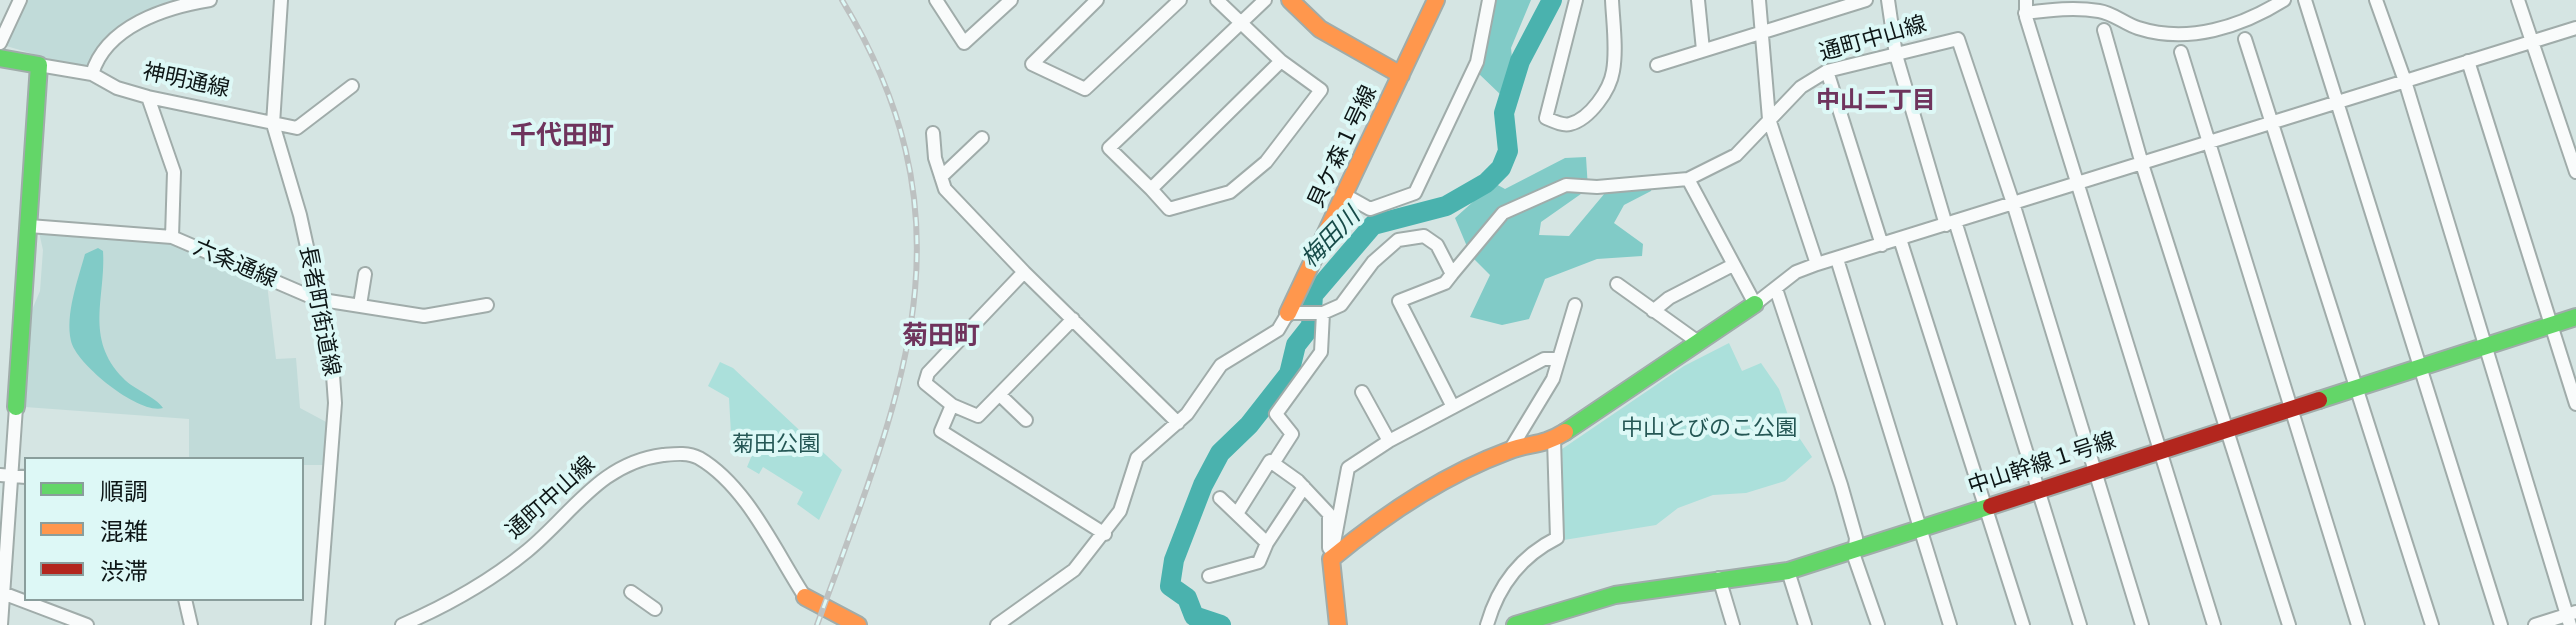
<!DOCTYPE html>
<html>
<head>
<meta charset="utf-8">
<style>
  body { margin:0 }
  #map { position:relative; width:2576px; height:625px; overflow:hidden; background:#d5e5e3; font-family:"PT Sans","Noto Sans JP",sans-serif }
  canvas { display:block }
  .legend { position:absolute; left:24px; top:457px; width:280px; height:144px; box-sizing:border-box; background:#ddf8f6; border:2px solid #8a9e9c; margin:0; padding:10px 14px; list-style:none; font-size:24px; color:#0d1616 }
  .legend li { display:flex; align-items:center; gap:16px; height:40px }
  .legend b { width:40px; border:2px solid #8a9e9c }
</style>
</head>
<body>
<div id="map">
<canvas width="2576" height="625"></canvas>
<ul class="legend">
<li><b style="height:10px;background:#63d668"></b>順調</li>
<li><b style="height:10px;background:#ff974d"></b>混雑</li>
<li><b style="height:10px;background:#b3261e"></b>渋滞</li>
</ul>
</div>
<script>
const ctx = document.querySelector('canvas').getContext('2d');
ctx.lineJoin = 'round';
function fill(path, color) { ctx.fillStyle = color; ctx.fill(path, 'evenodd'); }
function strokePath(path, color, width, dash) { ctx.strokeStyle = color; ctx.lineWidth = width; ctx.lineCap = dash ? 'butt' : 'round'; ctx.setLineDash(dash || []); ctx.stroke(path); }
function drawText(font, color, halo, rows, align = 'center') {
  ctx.font = font + ' "PT Sans","Noto Sans JP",sans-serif'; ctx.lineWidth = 8; ctx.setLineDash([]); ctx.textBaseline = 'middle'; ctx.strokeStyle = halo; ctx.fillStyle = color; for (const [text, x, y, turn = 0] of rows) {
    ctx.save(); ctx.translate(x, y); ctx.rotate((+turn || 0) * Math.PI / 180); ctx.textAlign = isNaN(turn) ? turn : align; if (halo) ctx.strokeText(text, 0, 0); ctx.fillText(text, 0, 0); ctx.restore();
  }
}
const built = new Path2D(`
  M 25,0 L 194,0 L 119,31 L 87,70 L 3,45 Z
  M 39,232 L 169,241 L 267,284 L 276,359 L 296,358 L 300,408 L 330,424 L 327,465 L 302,465 L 302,459 L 189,459 L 189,419 L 25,407 L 29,317 L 40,291 L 43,250 Z`);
const green = new Path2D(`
  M 1729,343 L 1742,371 L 1761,363 L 1779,389 L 1792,427 L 1812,457 L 1785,481 L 1746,493 L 1713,495 L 1678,508 L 1656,525 L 1564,540 L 1562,449 L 1684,366 Z
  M 720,362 L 733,368 L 842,470 L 819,520 L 797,504 L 803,492 L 763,467 L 759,474 L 747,467 L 752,455 L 746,441 L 731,434 L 729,398 L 708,386 Z`);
const forest = new Path2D(`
  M 1483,0 L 1531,0 L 1511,48 L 1513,68 L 1501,95 L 1478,73 Z
  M 1586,157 L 1588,189 L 1541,222 L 1539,235 L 1569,236 L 1610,187 L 1653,183 L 1651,191 L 1624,205 L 1614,223 L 1643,244 L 1642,256 L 1597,259 L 1545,279 L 1529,319 L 1502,325 L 1470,317 L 1490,275 L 1471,256 L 1455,218 L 1494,183 L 1505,189 L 1565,158 Z
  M 98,248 L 103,251 C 106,297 84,338 123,378 C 134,390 155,396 163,408 C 139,415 76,364 71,341 C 65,314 78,280 85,254 Z`);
const river = new Path2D(`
  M 1221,625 L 1194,616 L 1187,598 L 1170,586 L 1174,560 L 1203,485 L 1220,453 L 1249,425 L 1289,374 L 1296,345 L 1311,326 L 1313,295 L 1373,225 L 1446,206 L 1486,183 L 1501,168 L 1508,151 L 1504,113 L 1520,61 L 1552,0`);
const street = new Path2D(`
  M 281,0 L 273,124 L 300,215 L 332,361 L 335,403 L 318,625
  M 936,0 L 964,43 L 1011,0
  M 1097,0 L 1032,64 L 1085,89 L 1180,0
  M 1217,0 L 1281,61 L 1321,90 L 1266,162 L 1230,192 L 1169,209 L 1151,189 L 1281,61
  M 1576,0 L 1546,118 C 1553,121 1563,126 1570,124 C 1590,119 1610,90 1613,71 C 1617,49 1613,22 1612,0
  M 1698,0 L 1703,50
  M 1759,0 L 1769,119 L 1817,264
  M 1888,0 L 1896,55 L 1946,225
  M 2026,0 L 2026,17 L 2214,625
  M 2305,0 L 2501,625
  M 2376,0 L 2405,81 L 2570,625
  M 2518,0 L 2576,172
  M 2025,13 C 2050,10 2074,7 2099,11 C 2113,13 2125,24 2138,28 C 2188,44 2241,27 2284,0
  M 2104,30 L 2142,164 L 2289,625
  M 2245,39 L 2432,625
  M 0,43 L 20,0
  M 2181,52 L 2358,625
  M 2468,61 L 2576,404
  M 39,65 L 92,74 L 117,88 L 148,97 L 297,128 L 352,86
  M 1657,65 L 1866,0
  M 1827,71 L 1882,245
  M 92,74 C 106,26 166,7 210,0
  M 148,97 L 174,172 L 172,237
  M 933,133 L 935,158 L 945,189 L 1024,272 L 928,373 L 925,383 L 952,405 L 941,431 L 1105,534
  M 941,177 L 982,138
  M 1688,179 L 1755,304 L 1796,272 L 1817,264 L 2576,28
  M 1151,189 L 1109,148 L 1265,0
  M 1345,195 L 1370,209 L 1415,193 L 1477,62 L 1489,0
  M 1955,221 L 2080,625
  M 29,226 L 172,237 L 316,299 L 424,316 L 487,305
  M 1900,239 L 2023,625
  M 1837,259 L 1950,625
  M 1024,272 L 1178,423
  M 1452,274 L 1445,283 L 1399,301 L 1453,407
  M 1617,284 L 1698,342
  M 1776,289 L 1841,485 L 1856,538 L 1854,556 L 1878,625
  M 360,305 L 365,274
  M 1653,311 L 1669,298 L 1733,265
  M 1362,392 L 1389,441
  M 1001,396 L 1026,420
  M 952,405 L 978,416 L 1073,319
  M 1510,450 L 1553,379 L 1575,305
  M 1274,462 L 1292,434 L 1276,414 L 1321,352 L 1323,313
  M 0,475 L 26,477
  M 1220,498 L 1267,543
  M 1238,512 L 1270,461 L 1298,481 L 1329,514 L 1329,548
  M 1331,559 L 1348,468 L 1389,441 L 1544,359 L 1557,359
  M 1788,571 L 1805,625
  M 1209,576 L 1259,562 L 1267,543 L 1304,487
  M 1719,578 L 1733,625
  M 0,592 L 87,625
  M 631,592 L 655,609
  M 185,599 L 191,625
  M 1,625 L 16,407
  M 402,625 C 448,605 488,583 527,551 C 572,514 600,463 663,455 C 674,454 688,452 699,458 C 747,486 775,551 805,597
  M 997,625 L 1074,570 L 1120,511 L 1137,458 L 1187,414 L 1221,365 L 1278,330 L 1288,313 L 1323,313 L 1341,305 L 1373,262 L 1398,240 L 1424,236 L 1437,245 L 1452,274 L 1503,213 L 1566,185 L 1597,187 L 1688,179 L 1736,155 L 1801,87 L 1827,71 L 1958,39 L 2013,203 L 2142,625
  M 1487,625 C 1498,586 1521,556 1557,538 L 1554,439
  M 2535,625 L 2576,612`);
const fast = new Path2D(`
  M 0,58 L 39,65 L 16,407
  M 2319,400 L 2576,317
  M 1565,432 L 1755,304
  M 1515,625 L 1615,595 L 1788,571 L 1991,506`);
const slow = new Path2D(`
  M 1290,0 L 1320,29 L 1401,75
  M 1288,313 L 1436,0
  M 805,597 L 858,625
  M 1338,625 L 1331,559 C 1384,515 1443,475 1508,451 C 1531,442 1541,447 1565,432`);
const jam = new Path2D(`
  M 1991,506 L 2319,400`);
const rail = new Path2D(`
  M 817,625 C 899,398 981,229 842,0`);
const streetNames = [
  ["通町中山線",1873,39,-16],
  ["神明通線",186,81,12],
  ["貝ケ森１号線",1343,147,-65],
  ["六条通線",235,264,23],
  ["長者町街道線",319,311,79],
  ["中山幹線１号線",2042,464,-18],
  ["通町中山線",551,498,-42]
];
const parkNames = [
  ["中山とびのこ公園",1709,429],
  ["菊田公園",776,445]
];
const neighbourhoodNames = [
  ["中山二丁目",1876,101]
];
const waterNames = [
  ["梅田川",1331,238,-46]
];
const quarterNames = [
  ["千代田町",562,137],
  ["菊田町",941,337]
];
fill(built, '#c1dbd9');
fill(green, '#abe0db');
fill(forest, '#81cbc7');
strokePath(river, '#4ab2ae', 20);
strokePath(street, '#a0acaa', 16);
strokePath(fast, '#a0acaa', 20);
strokePath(slow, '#a0acaa', 20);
strokePath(jam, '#a0acaa', 20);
strokePath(street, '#f9fbfb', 12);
strokePath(fast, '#63d668', 16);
strokePath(slow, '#ff974d', 16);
strokePath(jam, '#b3261e', 16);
strokePath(rail, '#bdc1c1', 6);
strokePath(rail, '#ddf8f6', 3, [9]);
drawText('22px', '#0d1616', '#ddf8f6', streetNames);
drawText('22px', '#255755', '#ddf8f6', parkNames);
drawText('bold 24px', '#6f345d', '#ddf8f6', neighbourhoodNames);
drawText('italic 24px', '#174b49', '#ddf8f6', waterNames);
drawText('bold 26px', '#6f345d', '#ddf8f6', quarterNames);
</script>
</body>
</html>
